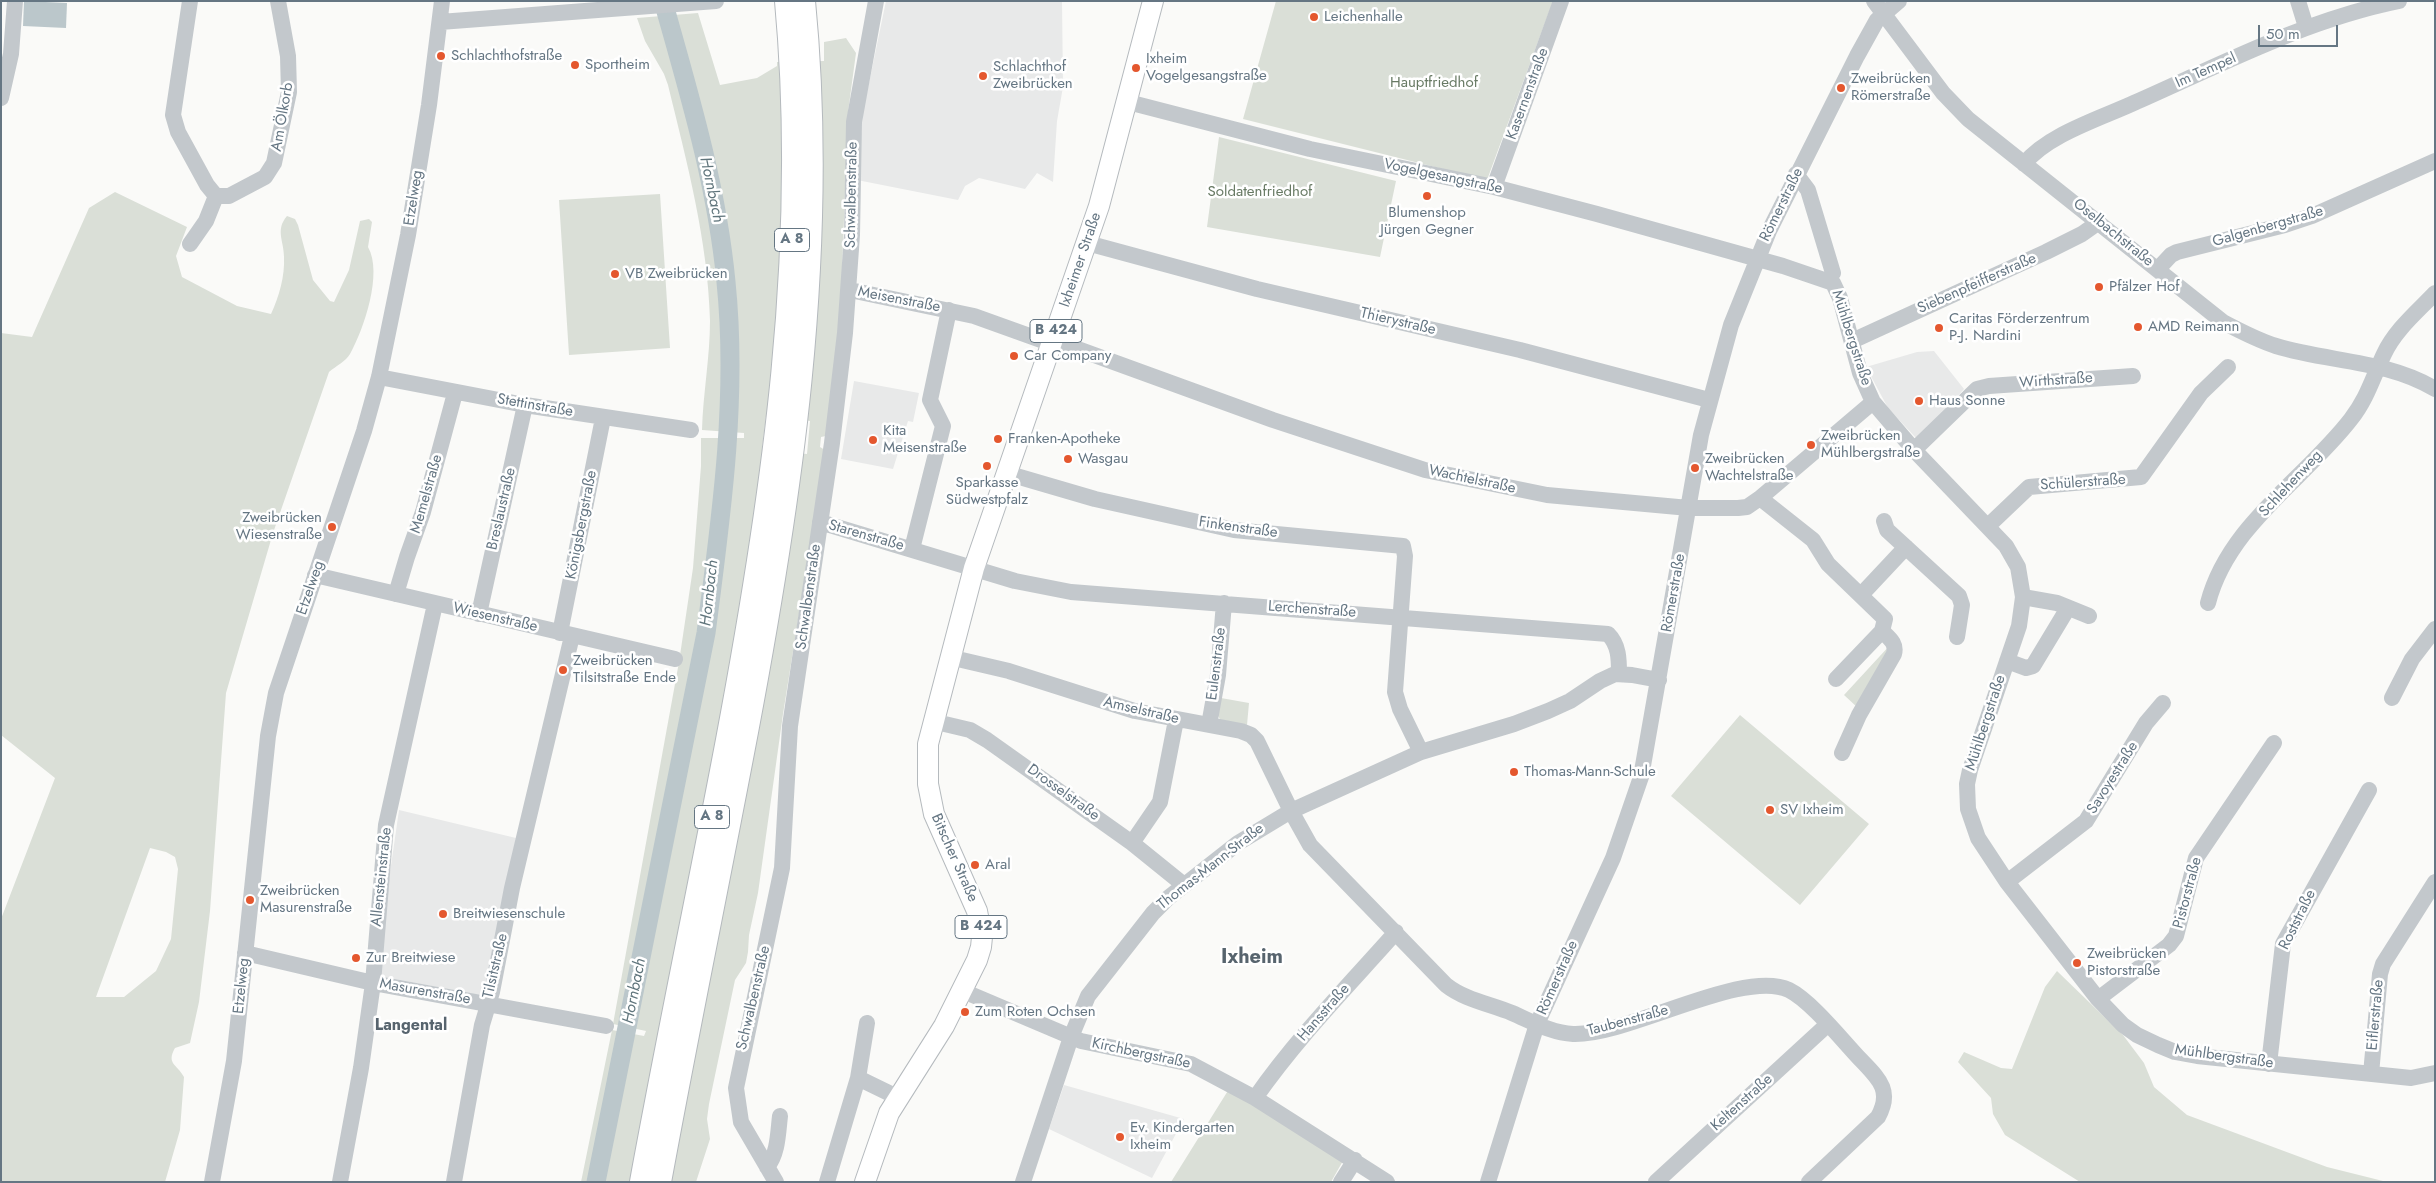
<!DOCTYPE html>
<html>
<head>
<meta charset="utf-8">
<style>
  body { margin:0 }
  #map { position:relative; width:2436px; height:1183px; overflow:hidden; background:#fafaf8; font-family:Jost,sans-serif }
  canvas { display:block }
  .frame { position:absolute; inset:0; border:2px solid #657683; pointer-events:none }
  .scale { position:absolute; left:2258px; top:25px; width:80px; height:22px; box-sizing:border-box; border:2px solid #657683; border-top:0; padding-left:6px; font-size:15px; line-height:18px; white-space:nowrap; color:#657683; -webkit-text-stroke:4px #fff; paint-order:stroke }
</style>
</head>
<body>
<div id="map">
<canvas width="2436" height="1183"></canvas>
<div class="frame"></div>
<div class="scale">50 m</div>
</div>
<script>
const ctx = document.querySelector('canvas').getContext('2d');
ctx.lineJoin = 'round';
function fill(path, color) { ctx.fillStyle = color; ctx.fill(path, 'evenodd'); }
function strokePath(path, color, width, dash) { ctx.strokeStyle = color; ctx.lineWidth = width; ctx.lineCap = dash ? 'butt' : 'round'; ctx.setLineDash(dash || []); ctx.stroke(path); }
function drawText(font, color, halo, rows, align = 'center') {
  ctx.font = font + ' Jost,sans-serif'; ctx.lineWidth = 5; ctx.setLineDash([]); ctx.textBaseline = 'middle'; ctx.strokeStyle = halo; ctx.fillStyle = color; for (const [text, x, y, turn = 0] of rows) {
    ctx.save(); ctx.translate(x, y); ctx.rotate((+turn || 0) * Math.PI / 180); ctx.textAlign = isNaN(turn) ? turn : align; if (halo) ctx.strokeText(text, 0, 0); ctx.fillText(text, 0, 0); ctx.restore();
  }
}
const built = new Path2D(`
  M 886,1 L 1062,1 L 1063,87 L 1057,121 L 1053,182 L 1037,173 L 1025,189 L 979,178 L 965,186 L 958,200 L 857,180 L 863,112 Z
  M 1934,351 L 1964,389 L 1920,438 L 1917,439 L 1888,408 L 1866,367 L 1917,352 Z
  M 854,381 L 919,393 L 913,422 L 908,421 L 893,469 L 841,459 Z
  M 399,810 L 516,838 L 493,955 L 484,991 L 479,995 L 379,976 L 376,970 Z
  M 1064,1085 L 1184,1119 L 1152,1178 L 1049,1129 Z`);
const green = new Path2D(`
  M 1276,1 L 1553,1 L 1487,180 L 1243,119 Z
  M 698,13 L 720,85 L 757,78 L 777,66 L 777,62 L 824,61 L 824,42 L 846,38 L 856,53 L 848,112 L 840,325 L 826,436 L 821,437 L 820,447 L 825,450 L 783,714 L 758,893 L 749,935 L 748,952 L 746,963 L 735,980 L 709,1104 L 707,1119 L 710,1139 L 696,1182 L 581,1182 L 612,1030 L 644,1036 L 646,1031 L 613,1024 L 679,662 L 693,568 L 701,466 L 701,438 L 744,438 L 744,433 L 702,430 C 703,394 710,357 710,321 C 708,241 687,163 668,85 L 664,74 L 645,41 L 637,18 ZM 766,416 L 810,421 L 807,454 L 762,449 Z
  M 1219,137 L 1396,181 L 1380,257 L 1207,227 Z
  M 115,192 L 187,227 L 176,256 L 182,277 L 237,306 L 271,314 C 279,297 285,276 284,257 C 284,241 275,230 287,216 L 295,219 L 298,225 L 313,280 L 330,301 L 334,302 L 349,270 L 360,221 L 369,219 L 372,222 L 368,247 C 383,273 364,329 350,354 C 346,361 336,366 329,372 L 273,533 L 226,693 L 210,911 L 199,1002 L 190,1043 L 175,1048 C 166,1064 177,1064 184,1077 L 180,1130 L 165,1182 L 1,1182 L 1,919 L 55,778 L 1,735 L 1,333 L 32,337 L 89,208 ZM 150,848 L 166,852 L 175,857 L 178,869 L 171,939 L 156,971 L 124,997 L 96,997 Z
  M 660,194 L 670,348 L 569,355 L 559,200 Z
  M 1891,644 L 1858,708 L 1844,695 Z
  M 1221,698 L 1249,703 L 1247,725 L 1221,721 L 1217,714 Z
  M 1740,715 L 1869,824 L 1800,905 L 1671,796 Z
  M 2057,971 L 2123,1035 L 2144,1063 L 2154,1087 L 2187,1115 L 2327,1167 L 2387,1182 L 2080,1182 L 2005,1135 L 1993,1114 L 1991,1098 L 1958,1062 L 1964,1052 L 2001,1068 L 2012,1069 L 2045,987 Z
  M 1229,1089 L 1344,1159 L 1331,1182 L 1171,1182 Z`);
const water = new Path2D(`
  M 24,1 L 67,3 L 66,28 L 23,26 Z`);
const river = new Path2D(`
  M 596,1182 L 706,633 C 721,518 738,398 726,282 C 717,186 689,93 663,1`);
const minor = new Path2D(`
  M 190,1 L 173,115 L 178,132 L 207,185 L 216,196 L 229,196 L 265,177 L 274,163 L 289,92 L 288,56 L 278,1
  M 1874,1 L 1943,93 L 1968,119 L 2223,322 C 2240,331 2257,340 2276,346 C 2328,362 2387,360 2435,389
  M 2298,1 L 2306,27
  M 440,22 L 716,1
  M 1,98 L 11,54 L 15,1
  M 1128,102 L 1310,149 L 1494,187 L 1597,214 L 1783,266 L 1833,283 L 1840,298 L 1860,373 L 1873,402 L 1914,450 L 2006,546 L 2018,567 L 2023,597 L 2019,626 L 1970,770 L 1967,784 L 1968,809 L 1978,838 L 2007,882 L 2098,999 L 2123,1025 L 2137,1035 L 2158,1045 L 2175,1052 L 2197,1056 L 2411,1078 L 2435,1073
  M 2024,164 C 2048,134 2102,118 2136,102 C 2222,64 2306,20 2399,1
  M 1796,174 L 1808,190 L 1833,273
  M 1494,187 L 1561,1
  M 1087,243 L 1257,289 L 1520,350 L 1709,400
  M 190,244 L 206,221 L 216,196
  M 2158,269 L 2171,255 L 2177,252 L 2285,225 L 2312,216 L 2435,161
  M 850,290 L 974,316 L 1052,344
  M 1053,340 L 1273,420 L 1425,470 L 1547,495 L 1689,508 L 1738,508 L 1747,507 L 1760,498 L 1873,402
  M 1852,341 L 2046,252 L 2082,234 L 2099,222
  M 379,377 L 525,405 L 691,430
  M 1914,450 L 1977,389 L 1989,386 L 2133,376
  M 1006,473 L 1095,499 L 1234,530 L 1403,546 L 1405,556 L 1395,692 L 1400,709 L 1421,752
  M 1760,498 L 1813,540 L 1828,564 L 1885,619 L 1882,631 L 1836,679
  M 1884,521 L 1887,530 L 1959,596 L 1962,605 L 1957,637
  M 820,522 L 1015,581 L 1071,592 L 1608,634 C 1619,645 1619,659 1619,674
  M 1988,526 L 2029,487 L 2141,477 L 2201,393 L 2228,367
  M 912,549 L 943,426 L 930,400 L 949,310
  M 315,575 L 675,659
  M 396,594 L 407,557 L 423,512 L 455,393
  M 1861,595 L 1906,547
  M 2023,597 L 2057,603 L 2089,616
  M 2208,603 C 2228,525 2305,479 2351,419 C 2367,399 2373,377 2384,354 C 2395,330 2417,312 2435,293
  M 479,614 L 525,405
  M 560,633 L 603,418
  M 949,657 L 1009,671 L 1135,711 L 1241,731 L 1251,735 L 1257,741 L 1291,811 L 1310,845 L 1446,985 C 1465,1000 1490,1004 1512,1013 C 1531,1021 1551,1033 1573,1034 C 1628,1036 1743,968 1789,990 C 1811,1001 1842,1040 1860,1059 C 1878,1078 1893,1090 1878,1117 L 1809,1182
  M 2007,661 L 2026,668 L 2033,666 L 2068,608
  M 2392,698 L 2412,659 L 2435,629
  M 932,721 L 970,730 L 987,740 L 1132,843 L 1184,885
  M 1209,725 L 1218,675 L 1224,603
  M 1842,753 L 1859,715 L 1894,654 C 1897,643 1889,638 1882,631
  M 1132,843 L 1160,802 L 1176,720
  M 2007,882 L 2086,821 L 2146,723 L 2163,703
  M 245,953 L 373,983 L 606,1026
  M 963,991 L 1081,1041 L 1191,1064 L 1255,1098 L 1387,1182
  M 2098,999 L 2169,945 L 2176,936 L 2196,858 L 2274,743
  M 2269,1064 L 2283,944 L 2369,790
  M 2371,1074 L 2380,974 L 2383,964 L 2435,882
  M 858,1078 L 897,1097
  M 1255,1098 C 1297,1038 1348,986 1396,932
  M 767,1167 C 778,1154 778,1133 780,1116
  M 212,1182 L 234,1061 L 268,736 L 276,693 L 364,431 L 379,377 L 408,235 L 429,105 L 442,1
  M 340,1182 L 361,1068 L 373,983 L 386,825 L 435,604
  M 454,1182 L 482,1025 L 492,992 L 512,888 L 572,636
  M 776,1182 L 741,1122 L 736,1088 L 782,868 L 790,726 L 832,443 L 845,333 L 852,235 L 854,122 L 876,1
  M 827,1182 L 858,1078 L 867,1023
  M 1023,1182 L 1071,1037 L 1088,996 L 1153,913 L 1168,898 L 1238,843 L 1291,811 L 1421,752 L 1514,724 L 1548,711 L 1570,701 L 1600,681 L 1615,674 L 1632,675 L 1659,680
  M 1341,1182 L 1355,1160
  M 1488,1182 L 1537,1024 L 1613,858 L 1641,777 L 1701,435 L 1731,325 L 1769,231 L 1857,56 L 1877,20 L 1899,1
  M 1656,1182 L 1827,1025`);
const major = new Path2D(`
  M 865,1182 L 889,1113 L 944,1026 L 977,960 L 981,947 L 982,937 L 977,911 L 934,814 L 928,784 L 928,744 L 974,568 L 1099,206 L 1153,1`);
const highway = new Path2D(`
  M 641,1182 C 668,1034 699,888 727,740 C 773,496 809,250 786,1
  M 660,1182 C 686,1040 715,899 742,758 C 790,509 829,255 804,1`);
const markers = [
  [1314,17,5,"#e4572e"],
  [441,56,5,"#e4572e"],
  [575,65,5,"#e4572e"],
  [1136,68,5,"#e4572e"],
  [983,76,5,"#e4572e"],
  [1841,88,5,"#e4572e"],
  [1427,196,5,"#e4572e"],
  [615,274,5,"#e4572e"],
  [2099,287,5,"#e4572e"],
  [2138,327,5,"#e4572e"],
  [1939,328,5,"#e4572e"],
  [1014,356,5,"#e4572e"],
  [1919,401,5,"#e4572e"],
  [998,439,5,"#e4572e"],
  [873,440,5,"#e4572e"],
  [1811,445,5,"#e4572e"],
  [1068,459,5,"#e4572e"],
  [987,466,5,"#e4572e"],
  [1695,468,5,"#e4572e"],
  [332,527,5,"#e4572e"],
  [563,670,5,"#e4572e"],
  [1514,772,5,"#e4572e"],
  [1770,810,5,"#e4572e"],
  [975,865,5,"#e4572e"],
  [250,900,5,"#e4572e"],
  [443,914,5,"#e4572e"],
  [356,958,5,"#e4572e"],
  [2077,963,5,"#e4572e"],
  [965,1012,5,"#e4572e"],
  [1120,1137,5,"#e4572e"]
];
const shields = [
  [792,240,35],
  [1056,331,52],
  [712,817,35],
  [981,927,52]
];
const shieldNames = [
  ["A 8",792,240],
  ["B 424",1056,331],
  ["A 8",712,817],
  ["B 424",981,927]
];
const poiNames = [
  ["Leichenhalle",1324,17],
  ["Schlachthofstraße",451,56],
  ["Ixheim",1146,59],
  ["Vogelgesangstraße",1146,76],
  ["Sportheim",585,65],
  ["Schlachthof",993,67],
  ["Zweibrücken",993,84],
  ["Zweibrücken",1851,79],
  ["Römerstraße",1851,96],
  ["Blumenshop",1427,213,"center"],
  ["Jürgen Gegner",1427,230,"center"],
  ["VB Zweibrücken",625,274],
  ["Pfälzer Hof",2109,287],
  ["Caritas Förderzentrum",1949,319],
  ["P-J. Nardini",1949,336],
  ["AMD Reimann",2148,327],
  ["Car Company",1024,356],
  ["Haus Sonne",1929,401],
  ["Kita",883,431],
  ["Meisenstraße",883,448],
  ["Zweibrücken",1821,436],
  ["Mühlbergstraße",1821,453],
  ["Franken-Apotheke",1008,439],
  ["Wasgau",1078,459],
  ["Zweibrücken",1705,459],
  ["Wachtelstraße",1705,476],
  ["Sparkasse",987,483,"center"],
  ["Südwestpfalz",987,500,"center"],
  ["Zweibrücken",322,518,"right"],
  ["Wiesenstraße",322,535,"right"],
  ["Zweibrücken",573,661],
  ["Tilsitstraße Ende",573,678],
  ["Thomas-Mann-Schule",1524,772],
  ["SV Ixheim",1780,810],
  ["Aral",985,865],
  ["Zweibrücken",260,891],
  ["Masurenstraße",260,908],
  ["Breitwiesenschule",453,914],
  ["Zweibrücken",2087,954],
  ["Pistorstraße",2087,971],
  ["Zur Breitwiese",366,958],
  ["Zum Roten Ochsen",975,1012],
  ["Ev. Kindergarten",1130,1128],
  ["Ixheim",1130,1145]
];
const streetNames = [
  ["Im Tempel",2206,71,-24],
  ["Kasernenstraße",1528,94,-70],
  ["Am Ölkorb",283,117,-80],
  ["Vogelgesangstraße",1443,177,12],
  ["Schwalbenstraße",852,195,-89],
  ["Etzelweg",414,198,-81],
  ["Römerstraße",1782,205,-64],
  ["Galgenbergstraße",2268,227,-16],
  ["Oselbachstraße",2113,233,39],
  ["Ixheimer Straße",1081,260,-71],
  ["Siebenpfeifferstraße",1977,284,-24],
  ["Meisenstraße",899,300,11],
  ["Thierystraße",1398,322,13],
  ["Mühlbergstraße",1851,338,72],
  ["Wirthstraße",2056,381,-4],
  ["Stettinstraße",535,406,10],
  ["Wachtelstraße",1472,480,12],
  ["Schülerstraße",2083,483,-4],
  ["Schlehenweg",2291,484,-47],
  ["Memelstraße",427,494,-74],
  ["Breslaustraße",502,509,-77],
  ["Königsbergstraße",582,525,-79],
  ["Finkenstraße",1238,528,8],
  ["Starenstraße",866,536,16],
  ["Etzelweg",311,588,-71],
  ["Römerstraße",1674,593,-80],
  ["Schwalbenstraße",809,597,-82],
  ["Lerchenstraße",1312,610,4],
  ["Wiesenstraße",495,618,13],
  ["Eulenstraße",1217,664,-83],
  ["Amselstraße",1141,711,13],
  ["Mühlbergstraße",1986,723,-72],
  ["Savoyestraße",2113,778,-58],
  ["Drosselstraße",1063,793,36],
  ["Bitscher Straße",954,858,66],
  ["Thomas-Mann-Straße",1211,867,-38],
  ["Allensteinstraße",382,877,-84],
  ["Pistorstraße",2188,893,-75],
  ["Roststraße",2298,920,-64],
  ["Tilsitstraße",496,966,-77],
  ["Römerstraße",1558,978,-66],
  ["Etzelweg",242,986,-84],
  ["Masurenstraße",425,992,10],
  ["Schwalbenstraße",754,998,-77],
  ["Hansstraße",1324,1013,-49],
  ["Eiflerstraße",2376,1015,-85],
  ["Taubenstraße",1628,1021,-15],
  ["Kirchbergstraße",1141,1054,12],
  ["Mühlbergstraße",2224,1057,8],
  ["Keltenstraße",1742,1103,-42]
];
const parkNames = [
  ["Hauptfriedhof",1434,83],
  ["Soldatenfriedhof",1260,192]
];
const waterNames = [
  ["Hornbach",711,190,78],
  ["Hornbach",710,593,-84],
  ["Hornbach",635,991,-79]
];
const neighbourhoodNames = [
  ["Langental",411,1026]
];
const districtNames = [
  ["Ixheim",1252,958]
];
fill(built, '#e8e9e9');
fill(green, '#dadfd7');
fill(water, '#bbc7cb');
strokePath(river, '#bbc7cb', 19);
strokePath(major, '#b5babe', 22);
strokePath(highway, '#b4b9bd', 24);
strokePath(minor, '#c3c8cc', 16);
strokePath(major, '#fff', 20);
strokePath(highway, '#fff', 22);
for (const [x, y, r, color] of markers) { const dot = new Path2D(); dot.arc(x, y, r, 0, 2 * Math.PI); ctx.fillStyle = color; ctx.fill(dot); strokePath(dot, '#fff', 2); }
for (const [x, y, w] of shields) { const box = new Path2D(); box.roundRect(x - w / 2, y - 11.5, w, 23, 4); ctx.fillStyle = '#fff'; ctx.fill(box); strokePath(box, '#657683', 1); }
drawText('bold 14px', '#657683', null, shieldNames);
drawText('15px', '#657683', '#fff', poiNames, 'left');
drawText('15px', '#657683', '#fff', streetNames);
drawText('15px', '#687a64', '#fff', parkNames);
drawText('italic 16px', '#60757c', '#fff', waterNames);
drawText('bold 16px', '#57646e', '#fff', neighbourhoodNames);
drawText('bold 20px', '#57646e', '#fff', districtNames);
</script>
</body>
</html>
